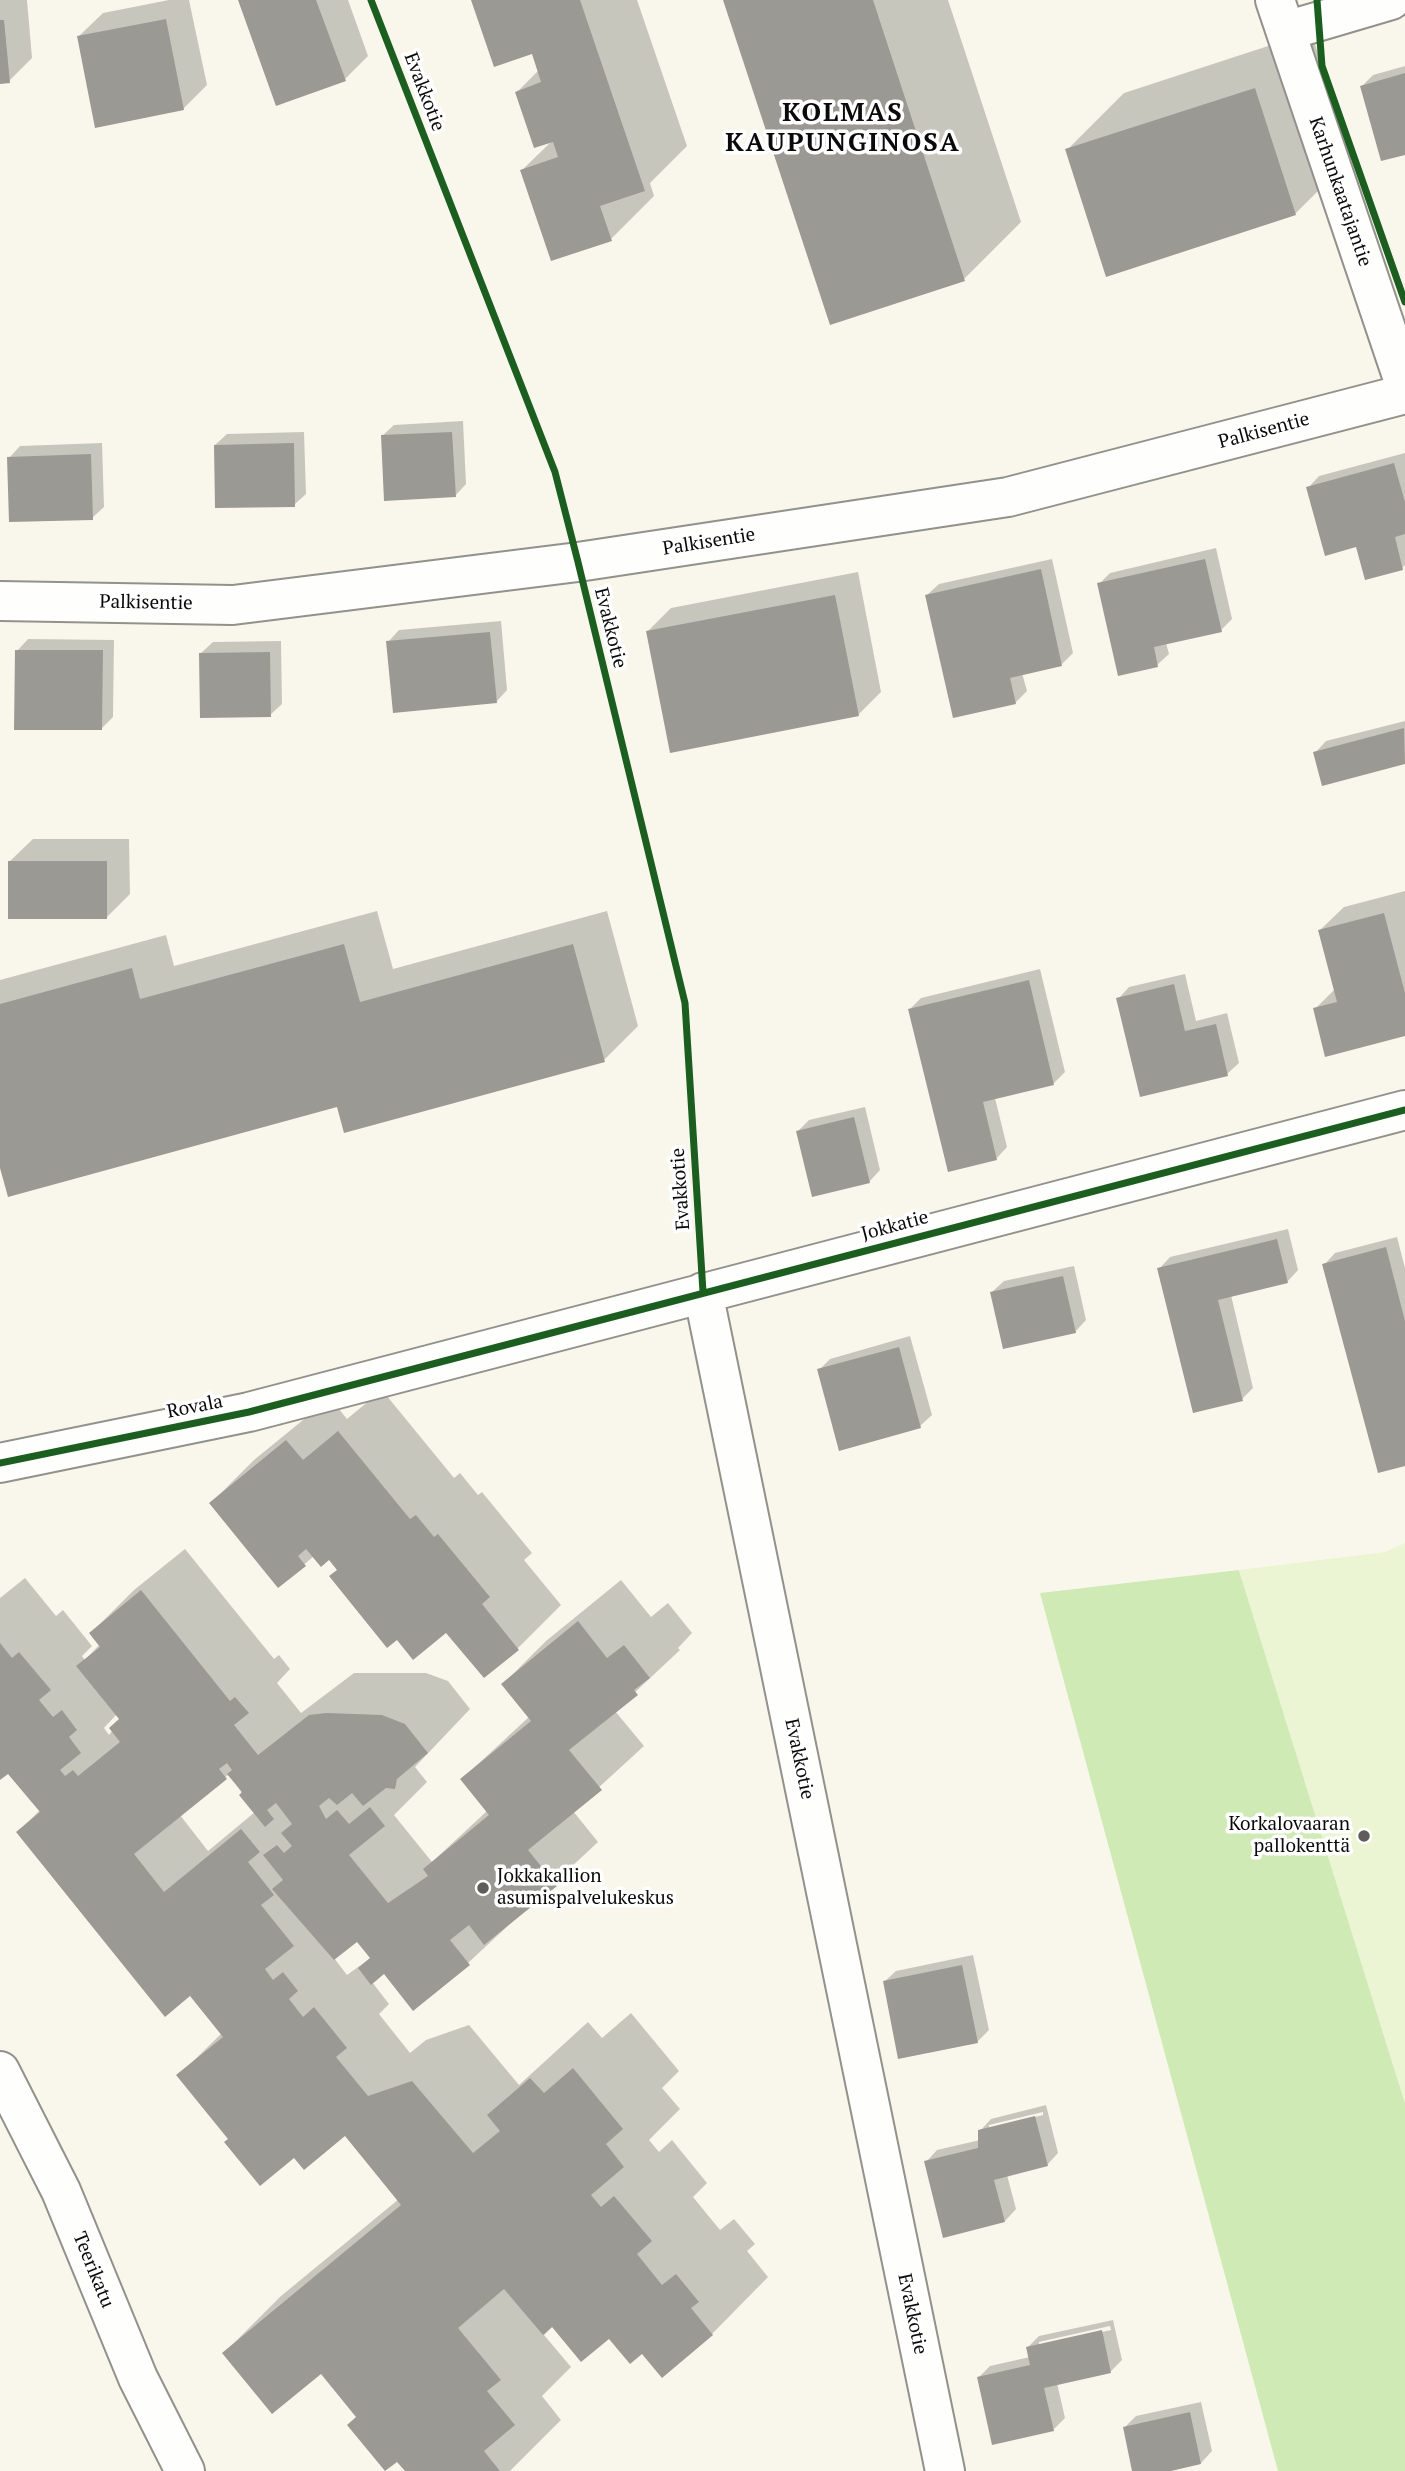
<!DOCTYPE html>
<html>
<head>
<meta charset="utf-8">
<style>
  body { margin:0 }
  canvas { display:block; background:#f9f7ec }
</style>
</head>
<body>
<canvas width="1405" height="2471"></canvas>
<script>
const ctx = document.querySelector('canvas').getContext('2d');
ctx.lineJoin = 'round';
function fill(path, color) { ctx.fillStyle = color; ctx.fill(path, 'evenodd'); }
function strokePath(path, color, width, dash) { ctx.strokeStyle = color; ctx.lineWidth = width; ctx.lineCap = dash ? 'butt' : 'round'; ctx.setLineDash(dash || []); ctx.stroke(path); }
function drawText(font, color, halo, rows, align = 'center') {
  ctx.font = font + ' "PT Serif",serif'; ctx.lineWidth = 7; ctx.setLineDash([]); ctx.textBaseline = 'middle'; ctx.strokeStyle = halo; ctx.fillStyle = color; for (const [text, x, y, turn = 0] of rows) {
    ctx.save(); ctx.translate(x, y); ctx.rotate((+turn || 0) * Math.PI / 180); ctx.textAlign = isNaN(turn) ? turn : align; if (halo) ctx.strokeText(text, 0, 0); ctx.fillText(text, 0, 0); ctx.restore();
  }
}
const forest = new Path2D(`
  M 1239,1570 L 1405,2103 L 1405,2471 L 1278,2471 L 1040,1593 Z`);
const pitch = new Path2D(`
  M 1405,1543 L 1405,2103 L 1239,1570 L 1385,1552 Z`);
const shadow = new Path2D(`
  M 0,0 L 27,0 L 32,58 L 9,81 L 0,82 Z
  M 169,0 L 189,0 L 207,85 L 183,109 L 79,36 L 103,13 Z
  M 240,0 L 348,0 L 368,56 L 345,79 Z
  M 473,0 L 637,0 L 687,146 L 650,183 L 654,196 L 611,239 L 522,170 L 552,141 L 517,92 L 539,70 L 533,52 Z
  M 725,0 L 948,0 L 1021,222 L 964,279 Z
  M 1311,32 L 1352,157 L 1295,214 L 1067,150 L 1124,93 Z
  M 1405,66 L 1405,153 L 1362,86 L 1373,75 Z
  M 463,421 L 466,484 L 455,496 L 382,436 L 394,425 Z
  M 304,432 L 306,494 L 294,505 L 215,445 L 227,434 Z
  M 102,443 L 104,507 L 92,518 L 9,458 L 20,446 Z
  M 1405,453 L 1405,565 L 1402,568 L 1357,545 L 1308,488 L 1319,476 Z
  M 1216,548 L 1232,619 L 1221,630 L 1166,643 L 1169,654 L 1157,665 L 1099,584 L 1110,573 Z
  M 1052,559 L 1073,653 L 1062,664 L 1022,673 L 1027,691 L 1015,703 L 927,595 L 939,584 Z
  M 858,572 L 881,692 L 858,715 L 648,631 L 671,608 Z
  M 501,621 L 507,690 L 496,702 L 388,642 L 399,630 Z
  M 28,639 L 114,640 L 113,717 L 102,728 L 17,651 Z
  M 281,641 L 282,704 L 270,715 L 201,653 L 213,642 Z
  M 1405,721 L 1405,763 L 1323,784 L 1315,753 L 1326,741 Z
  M 33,839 L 129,839 L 130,894 L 106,918 L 9,862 Z
  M 1405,891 L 1405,1034 L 1315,1009 L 1336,988 L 1320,930 L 1344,907 Z
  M 377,911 L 393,969 L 607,911 L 638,1026 L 604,1060 L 0,1161 L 0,980 L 166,935 L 174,966 Z
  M 1040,969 L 1065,1072 L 1053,1084 L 995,1098 L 1007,1147 L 996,1159 L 910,1009 L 921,998 Z
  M 1185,974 L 1196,1021 L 1227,1013 L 1239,1063 L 1227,1074 L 1118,999 L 1129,987 Z
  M 865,1107 L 880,1170 L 869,1182 L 798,1131 L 809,1120 Z
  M 1288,1229 L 1298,1270 L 1287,1282 L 1231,1295 L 1253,1388 L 1242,1399 L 1159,1269 L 1170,1257 Z
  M 1397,1237 L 1405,1268 L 1405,1464 L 1324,1265 L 1335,1253 Z
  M 1074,1266 L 1086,1320 L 1075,1332 L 992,1292 L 1004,1281 Z
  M 910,1336 L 932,1415 L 920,1426 L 819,1370 L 830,1359 Z
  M 382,1390 L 454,1478 L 460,1473 L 478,1495 L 482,1492 L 532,1553 L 524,1560 L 561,1605 L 518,1648 L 484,1675 L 447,1630 L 338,1569 L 329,1558 L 314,1556 L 279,1586 L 211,1503 L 254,1460 L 330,1398 L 347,1419 Z
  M 185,1549 L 274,1659 L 279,1655 L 290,1669 L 277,1683 L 301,1713 L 354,1673 L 426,1673 L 448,1681 L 470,1709 L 415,1767 L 427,1782 L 394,1815 L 432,1862 L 487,1811 L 462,1779 L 530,1716 L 503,1684 L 546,1641 L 621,1580 L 651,1617 L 668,1603 L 692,1633 L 678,1648 L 680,1650 L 615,1711 L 644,1746 L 573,1811 L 598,1842 L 468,1963 L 384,1972 L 372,1982 L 389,2004 L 379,2014 L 410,2053 L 426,2040 L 469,2025 L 519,2085 L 588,2022 L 602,2038 L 631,2013 L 679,2071 L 662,2088 L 680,2109 L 649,2140 L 659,2152 L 672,2140 L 707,2183 L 693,2197 L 720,2230 L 734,2219 L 755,2244 L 747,2251 L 768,2277 L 712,2334 L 642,2352 L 609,2337 L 553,2326 L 544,2335 L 571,2367 L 542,2396 L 561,2420 L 510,2471 L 408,2471 L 321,2372 L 224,2353 L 281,2296 L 399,2199 L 345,2134 L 230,2138 L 179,2075 L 222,2033 L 190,1994 L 18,1832 L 40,1810 L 9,1771 L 0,1778 L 0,1598 L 25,1578 L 56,1616 L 63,1610 L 92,1646 L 82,1656 L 85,1660 L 100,1644 L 91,1633 L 134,1590 ZM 117,1714 L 121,1719 L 109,1735 L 104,1728 ZM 229,1774 L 255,1812 L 208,1851 L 180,1815 ZM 357,1939 L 372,1957 L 347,1975 L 334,1958 Z
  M 973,1955 L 989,2030 L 977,2042 L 884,1982 L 896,1971 Z
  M 1046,2105 L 1058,2153 L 1047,2165 L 1007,2175 L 1016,2209 L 1005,2221 L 926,2162 L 937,2150 L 980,2140 L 980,2131 L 991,2119 ZM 1043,2112 L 1043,2115 L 989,2129 L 989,2125 Z
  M 1113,2320 L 1122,2360 L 1111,2371 L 1057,2383 L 1065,2418 L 1054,2429 L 979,2377 L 990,2366 L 1030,2357 L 1028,2347 L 1039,2336 ZM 1110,2326 L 1111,2330 L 1039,2346 L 1039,2342 Z
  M 1201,2402 L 1212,2451 L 1201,2463 L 1162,2471 L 1134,2471 L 1124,2428 L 1136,2416 Z`);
const building = new Path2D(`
  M 238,0 L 316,0 L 346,81 L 276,106 Z
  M 471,0 L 580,0 L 645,191 L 600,206 L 612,241 L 551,261 L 520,170 L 558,157 L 553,142 L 534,148 L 515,92 L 541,82 L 532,54 L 494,67 Z
  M 723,0 L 873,0 L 965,281 L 830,325 Z
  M 166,19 L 184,110 L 95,128 L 77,36 Z
  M 0,20 L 4,20 L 10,83 L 0,84 Z
  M 1405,73 L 1405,155 L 1381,161 L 1360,86 Z
  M 1255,88 L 1296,215 L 1106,277 L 1065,149 Z
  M 452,432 L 456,497 L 384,501 L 381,435 Z
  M 294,443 L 295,507 L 215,508 L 214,445 Z
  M 91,454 L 93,520 L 9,522 L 7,457 Z
  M 1394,463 L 1405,502 L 1405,534 L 1395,537 L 1403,570 L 1365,580 L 1356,547 L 1325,556 L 1306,487 Z
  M 1205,559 L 1222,632 L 1154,647 L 1158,667 L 1118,676 L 1097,583 Z
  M 1041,569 L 1062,666 L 1010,678 L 1016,704 L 953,718 L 925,595 Z
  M 835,595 L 859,716 L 670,753 L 646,631 Z
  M 490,632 L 497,703 L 393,713 L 386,641 Z
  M 15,650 L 103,650 L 102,730 L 14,730 Z
  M 270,652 L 271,717 L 200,718 L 199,653 Z
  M 1404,728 L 1405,764 L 1322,786 L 1313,752 Z
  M 8,861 L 107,861 L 107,919 L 8,919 Z
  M 1384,913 L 1405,993 L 1405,1036 L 1325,1057 L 1313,1008 L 1337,1002 L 1318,930 Z
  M 344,944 L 360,1002 L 573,944 L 605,1062 L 344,1133 L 337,1107 L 8,1197 L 0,1168 L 0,1004 L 132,968 L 140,999 Z
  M 1029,980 L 1054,1085 L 983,1102 L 997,1160 L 948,1172 L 908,1009 Z
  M 1174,984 L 1185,1031 L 1216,1024 L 1228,1076 L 1140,1097 L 1116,998 Z
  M 854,1117 L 870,1183 L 812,1197 L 796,1131 Z
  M 1277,1239 L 1288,1283 L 1218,1300 L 1243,1401 L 1193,1413 L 1157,1268 Z
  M 1386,1247 L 1405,1321 L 1405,1466 L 1378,1473 L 1322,1264 Z
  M 1063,1276 L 1076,1333 L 1003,1349 L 990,1292 Z
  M 899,1347 L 921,1428 L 839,1451 L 817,1369 Z
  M 338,1431 L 410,1519 L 416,1515 L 434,1537 L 438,1534 L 490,1597 L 482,1604 L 519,1650 L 484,1678 L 446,1633 L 413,1660 L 397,1640 L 387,1648 L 329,1576 L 337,1570 L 329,1560 L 321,1567 L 306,1549 L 298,1556 L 306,1566 L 278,1588 L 209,1503 L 286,1440 L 303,1460 Z
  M 141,1590 L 230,1701 L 235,1697 L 249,1713 L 234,1725 L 258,1755 L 309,1715 L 326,1713 L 382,1715 L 405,1724 L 428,1753 L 397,1779 L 395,1789 L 386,1788 L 363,1806 L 352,1793 L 337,1805 L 329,1798 L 319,1806 L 326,1819 L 337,1810 L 349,1824 L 370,1807 L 385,1826 L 349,1855 L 388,1903 L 428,1876 L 423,1869 L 489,1815 L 460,1779 L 531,1721 L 501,1684 L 578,1621 L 607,1658 L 624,1645 L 650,1678 L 634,1690 L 638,1695 L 569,1750 L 602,1790 L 528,1850 L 557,1886 L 484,1945 L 469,1925 L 450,1940 L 470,1965 L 413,2011 L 384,1974 L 371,1985 L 358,1968 L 370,1958 L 357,1942 L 334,1960 L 272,1889 L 283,1880 L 263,1855 L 277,1845 L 284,1853 L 292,1846 L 281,1833 L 292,1824 L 276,1803 L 267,1810 L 274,1819 L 265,1827 L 239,1795 L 242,1792 L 227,1774 L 232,1770 L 227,1763 L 219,1769 L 227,1779 L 134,1854 L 164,1892 L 241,1829 L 260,1852 L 248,1862 L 274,1895 L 261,1905 L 294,1946 L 265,1969 L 273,1980 L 283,1972 L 298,1991 L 289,1999 L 303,2017 L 314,2007 L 347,2048 L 336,2057 L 368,2096 L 412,2081 L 473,2153 L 500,2131 L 487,2115 L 530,2078 L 544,2093 L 573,2068 L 623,2129 L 606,2144 L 624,2167 L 591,2195 L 601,2207 L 614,2196 L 652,2241 L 637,2254 L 662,2285 L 676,2274 L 699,2302 L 691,2308 L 713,2335 L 662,2378 L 642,2354 L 630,2364 L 609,2339 L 581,2362 L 552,2327 L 543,2335 L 504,2289 L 458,2328 L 501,2380 L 487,2391 L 515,2425 L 484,2451 L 500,2471 L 405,2471 L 397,2462 L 385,2471 L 347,2425 L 356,2417 L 321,2374 L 272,2414 L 222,2353 L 401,2205 L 345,2136 L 304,2170 L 294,2158 L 260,2186 L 224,2142 L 228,2139 L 176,2075 L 223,2037 L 190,1996 L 165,2017 L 16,1832 L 40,1812 L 8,1774 L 0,1780 L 0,1643 L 12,1658 L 19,1652 L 51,1690 L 39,1700 L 53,1717 L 62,1710 L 77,1730 L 69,1737 L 81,1753 L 60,1770 L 65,1776 L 73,1770 L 78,1776 L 120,1742 L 109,1728 L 119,1719 L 76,1666 L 100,1647 L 89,1633 Z
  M 962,1965 L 978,2043 L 898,2059 L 883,1981 Z
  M 1035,2116 L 1048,2166 L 994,2180 L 1005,2222 L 943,2238 L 924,2161 L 978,2148 L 978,2130 Z
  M 1102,2330 L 1111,2373 L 1044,2388 L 1054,2431 L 992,2445 L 977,2377 L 1030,2365 L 1026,2347 Z
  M 1190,2412 L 1201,2464 L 1171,2471 L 1132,2471 L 1123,2427 Z`);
const minor = new Path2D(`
  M 1275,0 L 1405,385
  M 1286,31 L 1391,0
  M 0,601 L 233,605 L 578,562 L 1008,497 L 1405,394
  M 703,1292 L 945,2471
  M 0,1463 L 249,1412 L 1405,1110
  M 0,2071 L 61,2191 L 138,2378 L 185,2471`);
const cycleway = new Path2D(`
  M 371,0 L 555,472 L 578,562 L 685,1003 L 703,1292
  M 1317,0 L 1322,66 L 1405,302
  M 0,1463 L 249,1412 L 1405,1110`);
const markers = [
  [1364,1836,7,"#5e5d59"],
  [483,1888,7,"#5e5d59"]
];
const streetNames = [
  ["Evakkotie",424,92,69],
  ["Karhunkaatajantie",1340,192,71],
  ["Palkisentie",1264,431,-15],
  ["Palkisentie",709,542,-9],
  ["Palkisentie",146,603,1],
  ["Evakkotie",610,628,76],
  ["Evakkotie",681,1189,-94],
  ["Jokkatie",895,1226,-15],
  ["Rovala",195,1407,-11],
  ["Evakkotie",799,1759,78],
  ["Teerikatu",93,2270,68],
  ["Evakkotie",912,2314,78]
];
const poiNames = [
  ["Korkalovaaran",1350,1825],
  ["pallokenttä",1350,1847],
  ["Jokkakallion",497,1877,"left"],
  ["asumispalvelukeskus",497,1899,"left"]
];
const districtNames = [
  ["KOLMAS",843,114],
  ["KAUPUNGINOSA",843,144]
];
fill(forest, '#d0eab6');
fill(pitch, '#ebf5d3');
fill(shadow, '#0003');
fill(building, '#9b9993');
strokePath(minor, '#92918c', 42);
strokePath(minor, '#fefefc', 38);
strokePath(cycleway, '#1b5e20', 7);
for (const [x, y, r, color] of markers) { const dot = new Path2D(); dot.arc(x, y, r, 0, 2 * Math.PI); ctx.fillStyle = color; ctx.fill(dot); strokePath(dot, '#fff', 2.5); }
drawText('19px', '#0a0a0a', '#fff', streetNames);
drawText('19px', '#0a0a0a', '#fff', poiNames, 'right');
ctx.letterSpacing = '2px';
drawText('bold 26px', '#0a0a0a', '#fff', districtNames);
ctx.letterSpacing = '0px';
</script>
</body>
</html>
